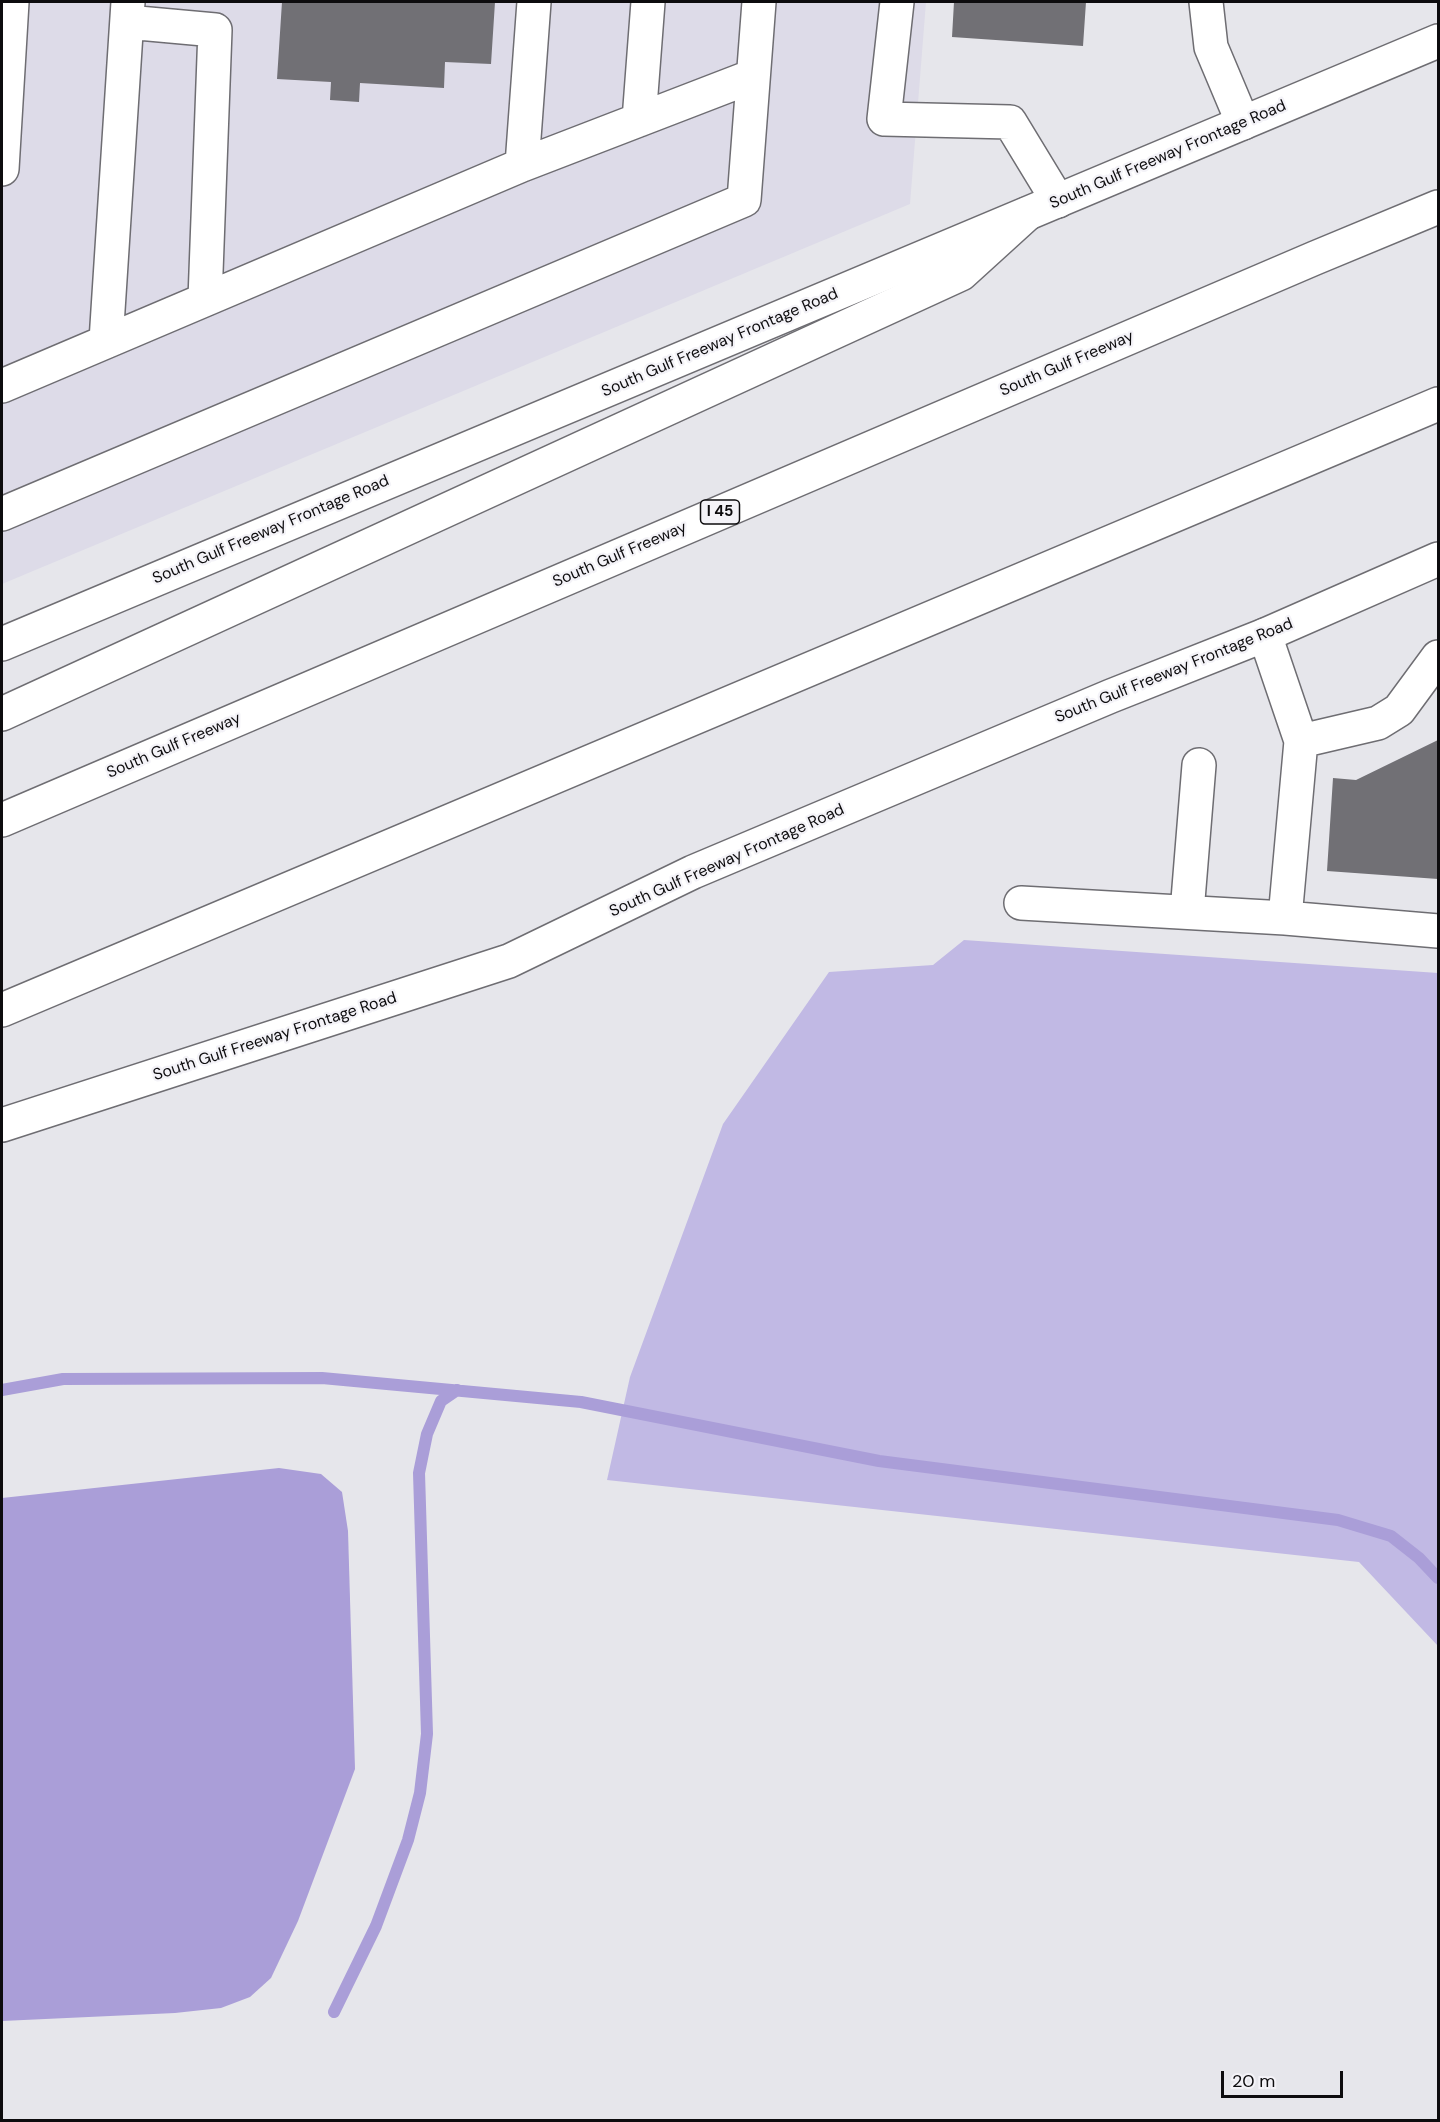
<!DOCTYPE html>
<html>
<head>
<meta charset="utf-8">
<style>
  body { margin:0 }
  #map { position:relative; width:1440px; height:2122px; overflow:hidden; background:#e6e6eb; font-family:"DM Sans",sans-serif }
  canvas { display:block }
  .frame { position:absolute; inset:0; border:3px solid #0d0c0e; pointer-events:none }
  .scale { position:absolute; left:1221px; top:2071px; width:122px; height:27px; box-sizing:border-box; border:3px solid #0d0c0e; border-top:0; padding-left:8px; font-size:18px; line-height:21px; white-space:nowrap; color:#0d0c0e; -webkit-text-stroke:4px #f4f3f8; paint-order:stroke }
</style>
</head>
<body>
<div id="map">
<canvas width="1440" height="2122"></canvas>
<div class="frame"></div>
<div class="scale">20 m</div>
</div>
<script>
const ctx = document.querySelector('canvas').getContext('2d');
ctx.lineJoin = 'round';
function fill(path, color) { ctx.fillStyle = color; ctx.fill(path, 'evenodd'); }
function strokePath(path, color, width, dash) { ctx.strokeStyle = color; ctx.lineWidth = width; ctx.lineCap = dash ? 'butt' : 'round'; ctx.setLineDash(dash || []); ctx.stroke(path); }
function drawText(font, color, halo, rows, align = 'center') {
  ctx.font = font + ' "DM Sans",sans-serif'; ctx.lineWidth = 4.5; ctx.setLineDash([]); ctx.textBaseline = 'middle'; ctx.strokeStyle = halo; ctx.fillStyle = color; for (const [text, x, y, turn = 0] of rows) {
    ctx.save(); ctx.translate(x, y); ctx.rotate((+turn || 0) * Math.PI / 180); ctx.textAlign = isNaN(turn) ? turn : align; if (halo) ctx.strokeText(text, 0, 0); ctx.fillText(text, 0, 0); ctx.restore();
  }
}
const built = new Path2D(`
  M 2,2 L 926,2 L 910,204 L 2,584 Z`);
const green = new Path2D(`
  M 964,940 L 1438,973 L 1438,1646 L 1359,1562 L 607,1480 L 630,1377 L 723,1124 L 829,972 L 933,965 Z`);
const water = new Path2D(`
  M 279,1468 L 321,1474 L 342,1492 L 348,1531 L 355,1769 L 298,1921 L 271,1978 L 250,1997 L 221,2008 L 175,2013 L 2,2021 L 2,1498 Z`);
const stream = new Path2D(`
  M 2,1390 L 63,1379 L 322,1378 L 581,1402 L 879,1461 L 1338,1520 L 1391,1536 L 1419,1558 L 1438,1578
  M 334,2012 L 376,1926 L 408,1840 L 420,1793 L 427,1734 L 419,1473 L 427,1434 L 441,1401 L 457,1390`);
const building = new Path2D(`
  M 282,2 L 495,2 L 491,64 L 445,62 L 444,88 L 360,83 L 359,102 L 330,100 L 331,82 L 277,79 Z
  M 954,2 L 1086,2 L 1083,46 L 952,37 Z
  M 1438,740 L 1438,879 L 1327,871 L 1333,778 L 1356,780 Z`);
const minor = new Path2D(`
  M 897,2 L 884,119 L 1010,122 L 1058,201
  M 1206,2 L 1211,47 L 1243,123
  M 127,22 L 215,30 L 205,299
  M 639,120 L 648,2
  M 522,165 L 753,76
  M 2,169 L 12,2
  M 106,341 L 128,2
  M 2,386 L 522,165 L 534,2
  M 2,514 L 744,200 L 759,2
  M 1265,635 L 1301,741
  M 1021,903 L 1285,918 L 1438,931
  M 1187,912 L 1199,765
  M 1285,918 L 1301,741 L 1378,723 L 1399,710 L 1438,657`);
const major = new Path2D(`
  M 2,644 L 1438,41
  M 2,1125 L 509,961 L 693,872 L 1111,696 L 1265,635 L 1438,559`);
const highway = new Path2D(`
  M 2,714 L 961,274 L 1027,214
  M 2,820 L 1315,258 L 1438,207
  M 2,1010 L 1438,404`);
const shields = [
  [720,512,39]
];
const shieldNames = [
  ["I 45",720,512]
];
const streetNames = [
  ["South Gulf Freeway Frontage Road",1168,155,-23],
  ["South Gulf Freeway Frontage Road",720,343,-23],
  ["South Gulf Freeway",1067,364,-23],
  ["South Gulf Freeway Frontage Road",271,530,-23],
  ["South Gulf Freeway",620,555,-23],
  ["South Gulf Freeway Frontage Road",1174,671,-22],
  ["South Gulf Freeway",174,746,-23],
  ["South Gulf Freeway Frontage Road",727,861,-24],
  ["South Gulf Freeway Frontage Road",275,1037,-18]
];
fill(built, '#dddbe8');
fill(green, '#c1b9e4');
fill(water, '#aa9ed8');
strokePath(stream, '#aa9ed8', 12);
fill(building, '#717075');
strokePath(minor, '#6e6d72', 36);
strokePath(major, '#6e6d72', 36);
strokePath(highway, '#6e6d72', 36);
strokePath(minor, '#fff', 33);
strokePath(major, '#fff', 33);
strokePath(highway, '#fff', 33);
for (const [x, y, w] of shields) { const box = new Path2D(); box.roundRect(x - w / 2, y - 12, w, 24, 4.5); ctx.fillStyle = '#f4f3f8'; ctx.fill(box); strokePath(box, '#0d0c0e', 1.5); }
drawText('bold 15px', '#0d0c0e', null, shieldNames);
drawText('16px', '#0d0c0e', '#f4f3f8', streetNames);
</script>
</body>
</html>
